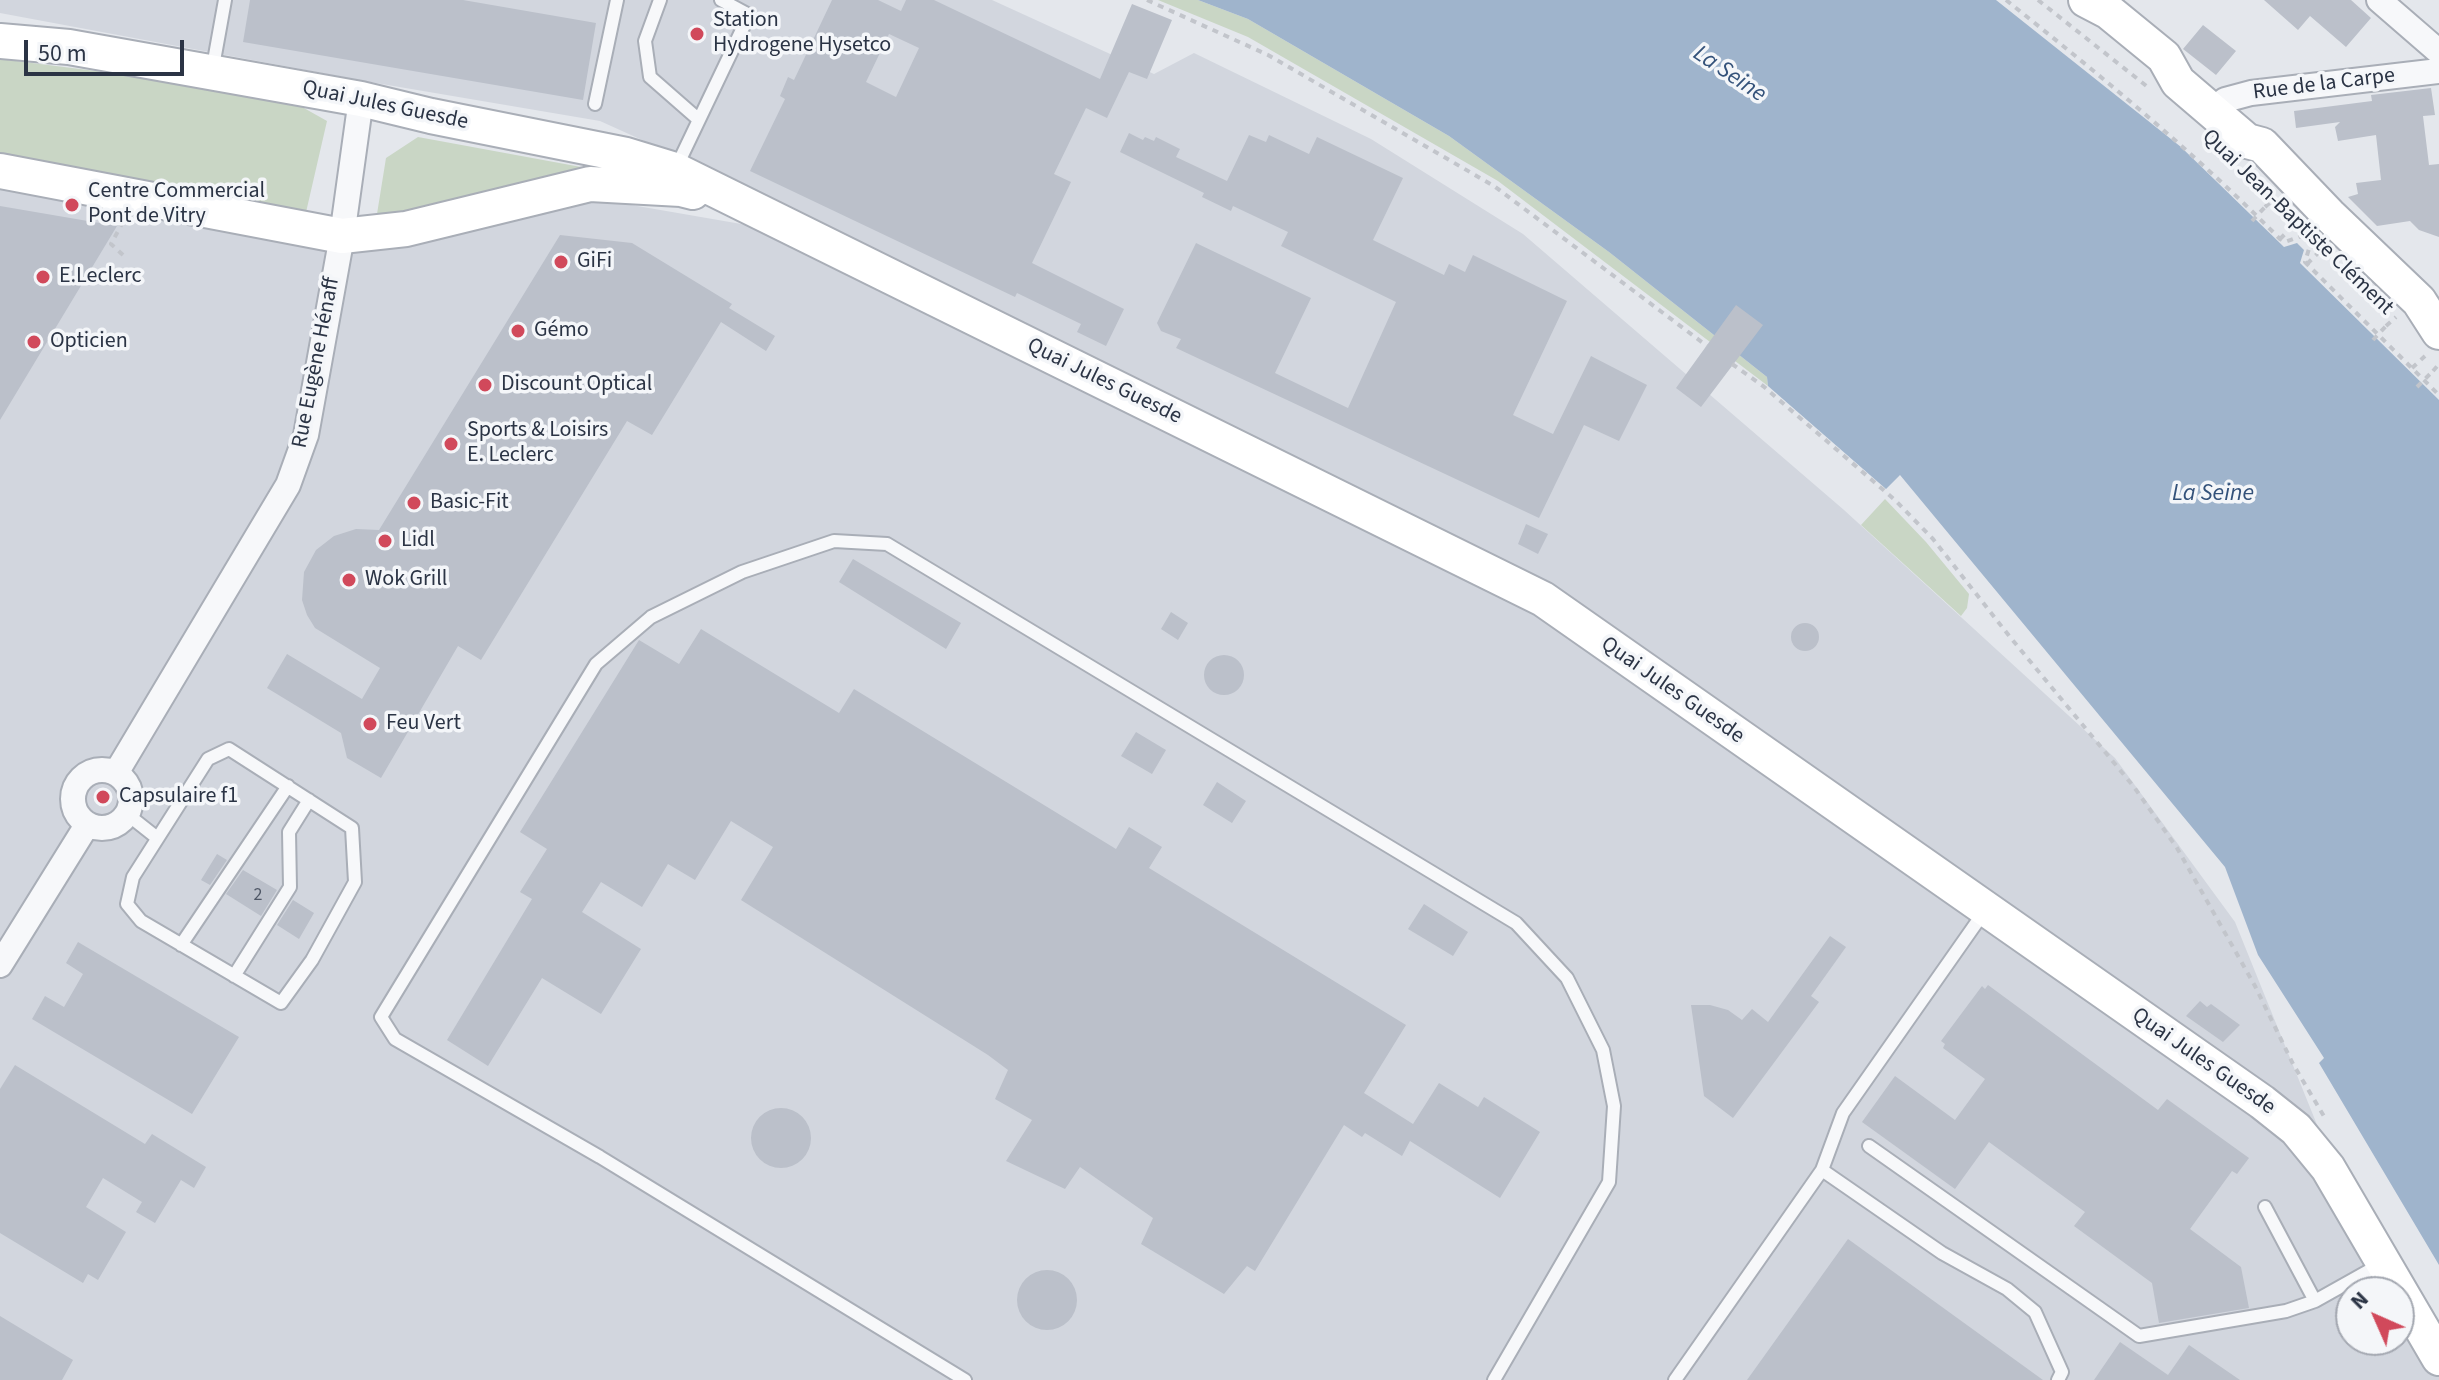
<!DOCTYPE html>
<html>
<head>
<meta charset="utf-8">
<style>
  body { margin:0 }
  #map { position:relative; width:2439px; height:1380px; overflow:hidden; background:#e4e7ec; font-family:"Source Sans 3",sans-serif }
  canvas { display:block }
  .north { position:absolute; left:2335px; top:1276px; width:80px; height:80px; box-sizing:border-box; background:#f4f6f9; border:2px solid #a4a8b1; border-radius:50%; rotate:315deg; font-size:22px; font-weight:700; line-height:32px; text-align:center; color:#2b3445 }
  .north::after { content:''; display:block; margin:auto; width:28px; height:36px; background:#d1495b; clip-path:polygon(50% 0,100% 100%,50% 72%,0 100%) }
  .scale { position:absolute; left:24px; top:40px; width:160px; height:36px; box-sizing:border-box; border:4px solid #2b3445; border-top:0; padding-left:10px; font-size:24px; line-height:28px; white-space:nowrap; color:#2b3445; -webkit-text-stroke:6px #f4f6f9; paint-order:stroke }
</style>
</head>
<body>
<div id="map">
<canvas width="2439" height="1380"></canvas>
<div class="north">N</div>
<div class="scale">50 m</div>
</div>
<script>
const ctx = document.querySelector('canvas').getContext('2d');
ctx.lineJoin = 'round';
function fill(path, color) { ctx.fillStyle = color; ctx.fill(path, 'evenodd'); }
function strokePath(path, color, width, dash) { ctx.strokeStyle = color; ctx.lineWidth = width; ctx.lineCap = dash ? 'butt' : 'round'; ctx.setLineDash(dash || []); ctx.stroke(path); }
function drawText(font, color, halo, rows, align = 'center') {
  ctx.font = font + ' "Source Sans 3",sans-serif'; ctx.lineWidth = 7; ctx.setLineDash([]); ctx.textBaseline = 'middle'; ctx.strokeStyle = halo; ctx.fillStyle = color; for (const [text, x, y, turn = 0] of rows) {
    ctx.save(); ctx.translate(x, y); ctx.rotate((+turn || 0) * Math.PI / 180); ctx.textAlign = isNaN(turn) ? turn : align; if (halo) ctx.strokeText(text, 0, 0); ctx.fillText(text, 0, 0); ctx.restore();
  }
}
const built = new Path2D(`
  M 0,0 L 992,0 L 1154,74 L 1194,53 L 1371,139 L 1523,234 L 1844,510 L 2115,758 L 2235,922 L 2324,1142 L 2439,1348 L 2439,1380 L 0,1380 L 0,188 L 309,244 L 597,199 L 747,225 L 766,196 L 600,121 L 370,82 L 0,13 ZM 2351,1292 L 2399,1292 L 2399,1340 L 2351,1340 Z`);
const green = new Path2D(`
  M 1158,0 L 1198,0 L 1248,19 L 1449,136 L 1609,252 L 1767,377 L 1768,386 L 1498,181 L 1248,37 Z
  M 0,59 L 120,74 L 295,103 L 327,121 L 304,221 L 0,161 Z
  M 418,137 L 592,169 L 595,174 L 387,216 L 377,214 L 386,158 Z
  M 1885,499 L 1926,542 L 1969,594 L 1967,608 L 1961,616 L 1861,525 Z`);
const water = new Path2D(`
  M 1198,0 L 1996,0 L 2181,147 L 2284,247 L 2297,243 L 2304,250 L 2300,263 L 2439,400 L 2439,1265 L 2319,1063 L 2324,1058 L 2258,955 L 2225,867 L 1900,475 L 1886,489 L 1768,386 L 1767,377 L 1609,252 L 1449,136 L 1248,19 Z`);
const building = new Path2D(`
  M 250,0 L 463,0 L 596,23 L 583,100 L 243,42 Z
  M 832,0 L 878,0 L 901,11 L 906,0 L 934,0 L 1100,79 L 1132,4 L 1172,20 L 1147,79 L 1129,72 L 1107,118 L 1086,108 L 1054,174 L 1071,182 L 1032,263 L 1124,309 L 1106,346 L 1077,332 L 1081,324 L 1017,293 L 1015,297 L 750,171 L 785,99 L 780,96 L 788,77 L 794,80 ZM 889,34 L 919,48 L 896,97 L 866,82 Z
  M 2264,0 L 2351,0 L 2371,18 L 2346,47 L 2310,16 L 2298,30 Z
  M 2203,25 L 2236,51 L 2216,75 L 2183,49 Z
  M 2431,88 L 2435,115 L 2423,116 L 2429,165 L 2439,164 L 2439,237 L 2419,230 L 2410,221 L 2377,226 L 2348,197 L 2358,194 L 2356,183 L 2381,180 L 2376,135 L 2338,141 L 2335,127 L 2340,122 L 2296,128 L 2294,111 L 2372,101 L 2371,95 Z
  M 1129,133 L 1143,140 L 1145,137 L 1154,141 L 1156,137 L 1180,149 L 1176,157 L 1227,181 L 1249,135 L 1266,142 L 1269,135 L 1309,154 L 1317,137 L 1403,178 L 1373,240 L 1444,275 L 1449,264 L 1465,272 L 1473,255 L 1567,301 L 1513,415 L 1553,434 L 1591,356 L 1647,385 L 1619,441 L 1584,425 L 1539,518 L 1176,348 L 1181,339 L 1161,331 L 1157,323 L 1196,243 L 1311,298 L 1275,373 L 1348,408 L 1396,302 L 1281,246 L 1288,232 L 1233,206 L 1231,211 L 1202,197 L 1204,193 L 1120,152 Z
  M 0,206 L 117,226 L 0,420 Z
  M 560,235 L 632,243 L 732,304 L 729,308 L 775,336 L 766,351 L 721,322 L 652,435 L 627,421 L 481,660 L 458,646 L 381,778 L 347,758 L 341,733 L 267,688 L 287,654 L 362,699 L 380,668 L 315,628 L 307,615 L 302,600 L 304,572 L 316,550 L 334,536 L 356,529 L 379,530 Z
  M 1736,305 L 1763,325 L 1701,407 L 1676,388 Z
  M 1526,524 L 1548,534 L 1538,554 L 1518,544 Z
  M 853,559 L 961,623 L 946,649 L 839,582 Z
  M 1171,612 L 1188,623 L 1178,640 L 1161,629 Z
  M1791 637a14 14 0 1 1 28 0a14 14 0 1 1-28 0Z
  M 701,629 L 839,713 L 854,689 L 1116,849 L 1129,827 L 1162,847 L 1149,868 L 1406,1025 L 1364,1093 L 1413,1124 L 1439,1083 L 1478,1107 L 1484,1097 L 1540,1132 L 1500,1198 L 1410,1141 L 1402,1156 L 1365,1133 L 1362,1137 L 1344,1125 L 1255,1271 L 1247,1266 L 1224,1294 L 1141,1244 L 1153,1218 L 1080,1167 L 1065,1189 L 1006,1161 L 1032,1120 L 995,1099 L 1008,1070 L 988,1055 L 741,900 L 773,847 L 731,821 L 695,880 L 668,864 L 642,907 L 601,882 L 582,912 L 641,949 L 601,1014 L 542,978 L 488,1066 L 447,1040 L 532,899 L 520,892 L 547,849 L 520,832 L 639,640 L 679,664 Z
  M1204 675a20 20 0 1 1 40 0a20 20 0 1 1-40 0Z
  M 1136,732 L 1166,750 L 1152,774 L 1121,756 Z
  M 1217,782 L 1246,801 L 1232,823 L 1203,805 Z
  M 217,854 L 227,860 L 210,885 L 201,880 Z
  M 243,870 L 277,890 L 261,916 L 226,894 Z
  M 293,900 L 314,913 L 299,939 L 277,925 Z
  M 1424,904 L 1468,932 L 1453,956 L 1408,929 Z
  M 1830,936 L 1846,947 L 1811,996 L 1819,1002 L 1733,1118 L 1704,1096 L 1691,1005 L 1710,1005 L 1728,1010 L 1742,1020 L 1752,1009 L 1768,1022 Z
  M 78,942 L 239,1037 L 192,1114 L 32,1019 L 45,996 L 64,1007 L 83,974 L 66,963 Z
  M 1988,985 L 2158,1110 L 2167,1099 L 2249,1158 L 2237,1174 L 2232,1171 L 2190,1229 L 2241,1267 L 2249,1308 L 2159,1323 L 2152,1283 L 2074,1226 L 2085,1212 L 1989,1142 L 1955,1189 L 1862,1122 L 1895,1076 L 1955,1120 L 1985,1079 L 1943,1048 L 1945,1044 L 1941,1041 L 1982,986 L 1985,989 Z
  M 2200,1001 L 2207,1007 L 2211,1004 L 2240,1025 L 2223,1042 L 2186,1016 Z
  M 15,1065 L 145,1144 L 152,1134 L 206,1167 L 194,1188 L 181,1180 L 155,1223 L 136,1212 L 142,1202 L 103,1178 L 86,1207 L 126,1232 L 98,1280 L 88,1274 L 83,1283 L 0,1233 L 0,1089 Z
  M751 1138a30 30 0 1 1 60 0a30 30 0 1 1-60 0Z
  M 1848,1239 L 2043,1380 L 1747,1380 Z
  M1017 1300a30 30 0 1 1 60 0a30 30 0 1 1-60 0Z
  M 0,1316 L 73,1360 L 62,1380 L 0,1380 Z
  M 2120,1342 L 2168,1375 L 2189,1345 L 2240,1380 L 2094,1380 Z`);
const path = new Path2D(`
  M 1147,0 L 1268,55 L 1494,186 L 1707,346
  M 2006,0 C 2101,76 2194,152 2280,239 L 2285,242 L 2304,235 L 2311,242 L 2305,262 L 2439,395
  M 2038,0 L 2149,88
  M 2265,207 L 2275,198
  M 2280,239 L 2298,221
  M 123,255 L 111,244 L 124,220
  M 2307,264 L 2324,247
  M 2386,326 L 2396,317
  M 1732,364 L 1763,386 L 1895,500 L 1933,539 L 2010,637 L 2134,787 L 2177,848 L 2255,986 L 2293,1064 L 2325,1118
  M 2412,368 L 2425,356
  M 2433,371 L 2439,364`);
const lane = new Path2D(`
  M 660,0 L 645,41 L 650,77 L 698,119
  M 212,72 L 225,0
  M 595,104 L 617,0
  M 676,168 L 749,15 L 721,0
  M 229,749 L 352,828 L 355,882 L 312,960 L 281,1003 L 141,921 L 127,904 L 133,877 L 208,759 Z
  M 127,814 L 156,837
  M 181,945 L 288,786
  M 234,976 L 290,887 L 289,832 L 309,800
  M 1869,1146 L 2139,1336 L 2286,1311 L 2315,1301 L 2381,1264
  M 1822,1170 L 1942,1253 L 2007,1289 L 2035,1312 L 2062,1372 L 2058,1380
  M 2265,1207 L 2315,1301
  M 965,1380 L 600,1157 L 395,1039 L 381,1017 L 596,664 L 651,617 L 742,572 L 834,541 L 887,544 L 1516,923 L 1567,978 L 1603,1050 L 1614,1106 L 1609,1182 L 1494,1380
  M 1675,1380 L 1822,1170 L 1843,1113 L 1984,912`);
const street = new Path2D(`
  M 2379,0 L 2439,52
  M 2214,111 L 2225,100 L 2251,93 L 2439,71
  M73 799a29 29 0 1 1 58 0a29 29 0 1 1-58 0Z
  M 116,773 L 288,485 L 306,435 L 342,236 L 361,99
  M 0,965 L 87,825`);
const secondary = new Path2D(`
  M 2086,0 L 2109,12 L 2164,57 L 2178,82 L 2247,141 L 2262,145 L 2329,215 L 2419,301 L 2439,332
  M 0,41 L 69,47 L 361,99 L 431,116 L 626,155 L 675,170 L 1543,599 L 2262,1102 L 2296,1129 L 2328,1168 L 2439,1358
  M 0,171 L 342,236 L 406,229 L 590,184 L 681,189 L 693,192`);
const pathBridge = new Path2D(`
  M 2252,221 L 2265,207
  M 2373,340 L 2386,326
  M 2417,387 L 2433,371`);
const markers = [
  [697,34,8,"#d1495b"],
  [72,205,8,"#d1495b"],
  [561,262,8,"#d1495b"],
  [43,277,8,"#d1495b"],
  [518,331,8,"#d1495b"],
  [34,342,8,"#d1495b"],
  [485,385,8,"#d1495b"],
  [451,444,8,"#d1495b"],
  [414,503,8,"#d1495b"],
  [385,541,8,"#d1495b"],
  [349,580,8,"#d1495b"],
  [370,724,8,"#d1495b"],
  [103,797,8,"#d1495b"]
];
const numberNames = [
  ["2",258,896]
];
const poiNames = [
  ["Station",713,21],
  ["Hydrogene Hysetco",713,46],
  ["Centre Commercial",88,192],
  ["Pont de Vitry",88,217],
  ["GiFi",577,262],
  ["E.Leclerc",59,277],
  ["Gémo",534,331],
  ["Opticien",50,342],
  ["Discount Optical",501,385],
  ["Sports & Loisirs",467,431],
  ["E. Leclerc",467,456],
  ["Basic-Fit",430,503],
  ["Lidl",401,541],
  ["Wok Grill",365,580],
  ["Feu Vert",386,724],
  ["Capsulaire f1",119,797]
];
const streetNames = [
  ["Rue de la Carpe",2324,85,-7],
  ["Quai Jules Guesde",385,106,12],
  ["Quai Jean-Baptiste Clément",2297,223,44],
  ["Rue Eugène Hénaff",317,363,-79],
  ["Quai Jules Guesde",1104,382,26],
  ["Quai Jules Guesde",1672,691,35],
  ["Quai Jules Guesde",2203,1062,35]
];
const waterNames = [
  ["La Seine",1729,75,34],
  ["La Seine",2213,495]
];
fill(built, '#d2d6de');
fill(green, '#c9d6c5');
fill(water, '#9fb4cc');
fill(building, '#bbc0ca');
strokePath(lane, '#a9aeb7', 16);
strokePath(street, '#a9aeb7', 28);
strokePath(secondary, '#a9aeb7', 38);
strokePath(path, '#c2c5cb', 4, [6, 6]);
strokePath(lane, '#f7f8fa', 12);
strokePath(street, '#f7f8fa', 24);
strokePath(secondary, '#fff', 34);
strokePath(pathBridge, '#c2c5cb', 4, [6, 6]);
for (const [x, y, r, color] of markers) { const dot = new Path2D(); dot.arc(x, y, r, 0, 2 * Math.PI); ctx.fillStyle = color; ctx.fill(dot); strokePath(dot, '#f4f6f9', 3); }
drawText('18px', '#4f5766', null, numberNames);
drawText('22px', '#2b3445', '#f4f6f9', poiNames, 'left');
drawText('22px', '#2b3445', '#f4f6f9', streetNames);
drawText('italic 24px', '#34527a', '#f4f6f9', waterNames);
</script>
</body>
</html>
